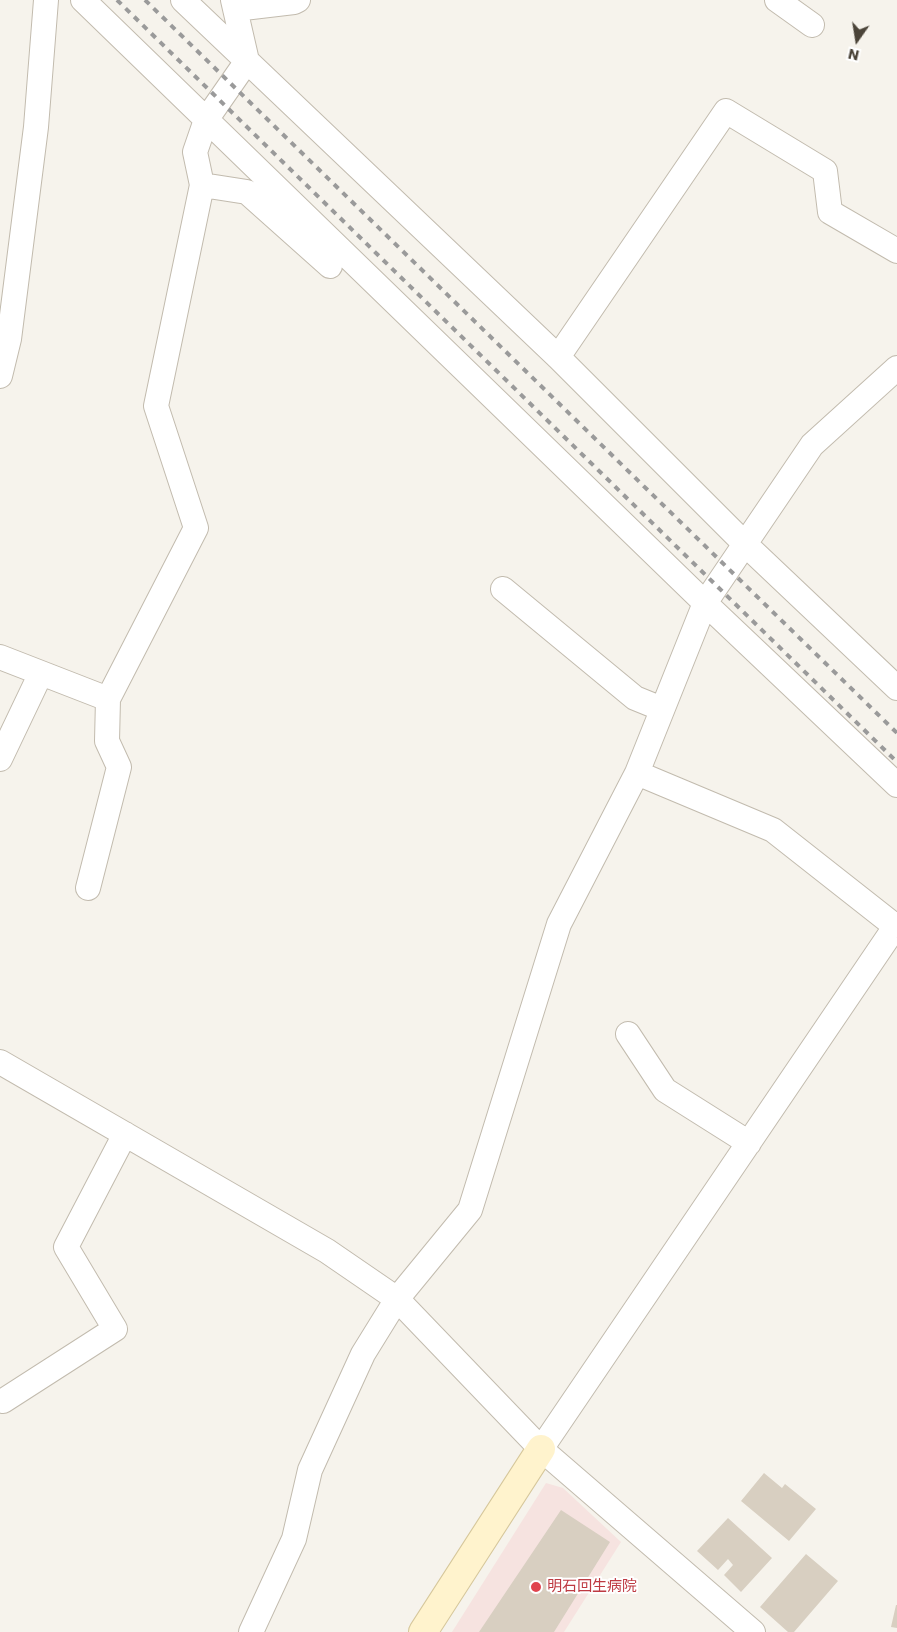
<!DOCTYPE html>
<html>
<head>
<meta charset="utf-8">
<style>
  body { margin:0 }
  #map { position:relative; width:897px; height:1632px; overflow:hidden; background:#f6f3ec; font-family:Poppins,sans-serif }
  canvas { display:block }
  .north { position:absolute; left:832px; top:15px; width:50px; height:50px; -webkit-text-stroke:4px #fff; paint-order:stroke; rotate:193deg; font-size:14px; font-weight:700; line-height:20px; text-align:center; color:#4b4439 }
  .north::after { content:''; display:block; margin:auto; width:18px; height:22px; background:#4b4439; clip-path:polygon(50% 0,100% 100%,50% 72%,0 100%) }
</style>
</head>
<body>
<div id="map">
<canvas width="897" height="1632"></canvas>
<div class="north">N</div>
</div>
<script>
const ctx = document.querySelector('canvas').getContext('2d');
ctx.lineJoin = 'round';
function fill(path, color) { ctx.fillStyle = color; ctx.fill(path, 'evenodd'); }
function strokePath(path, color, width, dash) { ctx.strokeStyle = color; ctx.lineWidth = width; ctx.lineCap = dash ? 'butt' : 'round'; ctx.setLineDash(dash || []); ctx.stroke(path); }
function drawText(font, color, halo, rows, align = 'center') {
  ctx.font = font + ' Poppins,"Noto Sans JP",sans-serif'; ctx.lineWidth = 4; ctx.setLineDash([]); ctx.textBaseline = 'middle'; ctx.strokeStyle = halo; ctx.fillStyle = color; for (const [text, x, y, turn = 0] of rows) {
    ctx.save(); ctx.translate(x, y); ctx.rotate((+turn || 0) * Math.PI / 180); ctx.textAlign = isNaN(turn) ? turn : align; if (halo) ctx.strokeText(text, 0, 0); ctx.fillText(text, 0, 0); ctx.restore();
  }
}
const medical = new Path2D(`
  M 546,1483 L 563,1488 L 621,1542 L 564,1632 L 452,1632 Z`);
const building = new Path2D(`
  M 764,1473 L 782,1488 L 785,1484 L 816,1509 L 789,1541 L 741,1501 Z
  M 561,1510 L 610,1542 L 554,1632 L 479,1632 Z
  M 728,1518 L 772,1558 L 741,1592 L 724,1575 L 733,1565 L 728,1559 L 718,1570 L 697,1551 Z
  M 806,1554 L 838,1581 L 794,1632 L 788,1632 L 760,1607 Z
  M 896,1605 L 897,1605 L 897,1628 L 891,1627 Z`);
const street = new Path2D(`
  M 83,0 L 705,603 L 897,785
  M 183,0 L 558,357 L 745,544 L 897,688
  M 777,0 L 812,25
  M 235,9 L 294,2 L 298,0
  M 202,185 L 247,192 L 330,266
  M 558,357 L 726,111 L 825,171 L 830,212 L 897,251
  M 0,376 L 9,339 L 36,127 L 46,0
  M 503,589 L 635,698 L 662,709
  M 0,657 L 108,699 L 196,528 L 156,406 L 202,185 L 195,152 L 206,120 L 247,61 L 233,0
  M 0,759 L 41,673
  M 637,773 L 773,830 L 895,926
  M 88,888 L 119,767 L 107,741 L 108,699
  M 628,1034 L 665,1090 L 749,1143
  M 0,1062 L 327,1251 L 397,1299 L 541,1449 L 753,1632
  M 3,1401 L 115,1329 L 66,1247 L 125,1134
  M 541,1449 L 897,924
  M 251,1632 L 294,1539 L 310,1470 L 363,1354 L 397,1299 L 470,1210 L 559,924 L 637,773 L 705,603 L 812,445 L 897,368`);
const secondary = new Path2D(`
  M 423,1632 L 541,1449`);
const rail = new Path2D(`
  M 117,0 L 897,762
  M 145,0 L 897,733`);
const markers = [
  [536,1587,6,"#e0444e"]
];
const healthNames = [
  ["明石回生病院",547,1587]
];
fill(medical, '#f6e3e0');
fill(building, '#d8cfc1');
strokePath(street, '#c2bbae', 26);
strokePath(secondary, '#d6c79b', 30);
strokePath(street, '#fff', 24);
strokePath(secondary, '#fff3cd', 28);
strokePath(rail, '#9a9a9a', 4, [6, 6]);
for (const [x, y, r, color] of markers) { const dot = new Path2D(); dot.arc(x, y, r, 0, 2 * Math.PI); ctx.fillStyle = color; ctx.fill(dot); strokePath(dot, '#fff', 2); }
drawText('15px', '#be3a42', '#fff', healthNames, 'left');
</script>
</body>
</html>
